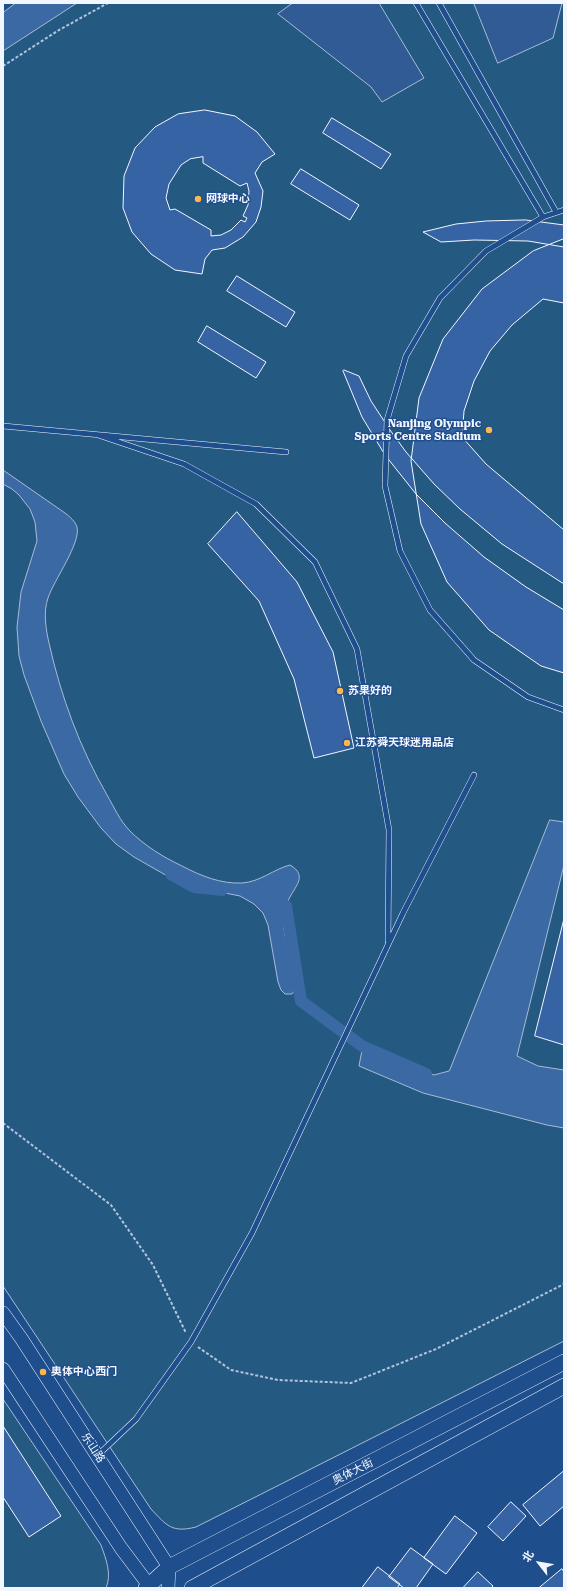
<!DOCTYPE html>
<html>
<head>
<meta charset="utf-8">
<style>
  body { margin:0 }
  #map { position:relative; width:567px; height:1591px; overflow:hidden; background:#1f4e8c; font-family:"Roboto Serif","Noto Sans SC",serif }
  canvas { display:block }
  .frame { position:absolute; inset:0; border:4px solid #f2f6ff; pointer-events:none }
  .north { position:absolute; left:519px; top:1543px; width:40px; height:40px; -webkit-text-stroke:3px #1f4e8c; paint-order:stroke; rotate:301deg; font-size:11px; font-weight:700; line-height:16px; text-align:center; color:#f2f6ff }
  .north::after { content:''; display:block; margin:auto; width:14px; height:18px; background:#f2f6ff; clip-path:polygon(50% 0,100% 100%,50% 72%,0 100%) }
</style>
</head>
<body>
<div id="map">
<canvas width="567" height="1591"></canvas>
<div class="frame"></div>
<div class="north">北</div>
</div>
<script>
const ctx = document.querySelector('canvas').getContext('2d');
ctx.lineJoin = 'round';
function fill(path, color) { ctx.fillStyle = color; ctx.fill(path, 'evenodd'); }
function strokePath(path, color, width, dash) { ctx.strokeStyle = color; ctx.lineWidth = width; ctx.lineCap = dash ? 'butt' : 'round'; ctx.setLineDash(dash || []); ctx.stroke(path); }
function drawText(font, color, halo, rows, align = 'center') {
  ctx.font = font + ' "Roboto Serif","Noto Sans SC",serif'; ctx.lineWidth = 3; ctx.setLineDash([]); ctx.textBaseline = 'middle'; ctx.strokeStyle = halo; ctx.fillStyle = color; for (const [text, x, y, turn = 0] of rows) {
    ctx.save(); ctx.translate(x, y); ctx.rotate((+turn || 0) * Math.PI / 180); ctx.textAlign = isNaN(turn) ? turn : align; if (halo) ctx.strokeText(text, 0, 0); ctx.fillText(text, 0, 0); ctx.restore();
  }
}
const green = new Path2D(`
  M 21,3 L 564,3 L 564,1341 L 196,1527 C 172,1533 167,1526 151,1509 L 3,1286 L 3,14 Z
  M 3,1399 L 101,1545 C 106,1559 112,1574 106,1588 L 3,1588 Z`);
const parking = new Path2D(`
  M 293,3 L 379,3 L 424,78 L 382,102 L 371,87 L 278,14 Z
  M 474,3 L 562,3 L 553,38 L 498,63 Z`);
const water = new Path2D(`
  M 16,3 L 77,3 L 3,51 L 3,13 Z
  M 3,470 L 65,513 C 70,517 75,521 77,527 C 81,543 54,580 48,598 C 43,612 46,630 49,643 C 61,697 80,748 107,795 C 114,807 120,821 130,831 C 145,846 163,857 182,866 C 201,876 221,884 242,883 C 260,882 274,869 290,865 C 309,876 294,887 288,901 C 285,908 285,918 284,925 C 283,944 305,981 292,994 L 285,994 L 281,990 L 278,982 L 268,925 L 263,913 L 254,904 L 240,896 L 215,891 L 169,877 L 134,857 L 116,844 L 101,828 L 78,797 L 64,774 L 41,721 L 24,675 L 19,656 L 17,627 L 21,592 L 37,541 L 35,522 L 30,509 L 19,495 L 12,489 L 3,484 Z
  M 550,820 L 564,822 L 564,865 L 517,1056 L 538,1066 L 564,1070 L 564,1128 L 547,1125 L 423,1093 L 359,1066 L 362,1050 L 434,1075 L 449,1071 Z`);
const canal = new Path2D(`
  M 171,874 L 194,887 L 222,890
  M 271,901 L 286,906 L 301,1001 L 362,1046 L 426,1074`);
const building = new Path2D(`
  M 205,110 L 235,116 L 257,132 L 275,154 L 262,162 L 255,173 L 263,191 L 261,207 L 256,222 L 243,237 L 225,248 L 212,250 L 205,259 L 202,274 L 175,270 L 151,254 L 132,232 L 123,208 L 124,176 L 135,148 L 155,127 L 178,114 ZM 203,157 L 203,163 L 240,186 L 247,183 L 249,191 L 248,205 L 243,216 L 247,218 L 245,222 L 241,220 L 231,230 L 221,235 L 211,236 L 211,230 L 175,209 L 170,210 L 166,198 L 169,184 L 181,165 L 190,159 Z
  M 332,118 L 391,154 L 381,169 L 323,133 Z
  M 301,169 L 359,205 L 350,220 L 291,184 Z
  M 526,220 L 564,225 L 564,247 L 528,241 L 474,240 L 441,242 L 423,232 L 456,224 L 486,221 Z
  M 564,239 L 564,303 L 543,299 L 512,325 L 490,351 L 474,381 L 464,411 L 462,437 L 486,464 L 564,530 L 564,673 L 541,666 L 489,630 L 447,582 L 421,524 L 411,461 L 419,398 L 443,339 L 482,289 L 533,251 Z
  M 237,276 L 295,312 L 286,327 L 227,291 Z
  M 207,326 L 266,362 L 256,378 L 198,342 Z
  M 344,370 L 359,376 L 371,401 L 390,430 L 406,452 L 434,484 L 460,509 L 502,544 L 564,584 L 564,610 L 526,587 L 484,557 L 445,523 L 416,494 L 385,455 L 362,417 L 343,371 Z
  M 237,512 L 297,582 L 333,652 L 354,748 L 314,758 L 294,679 L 259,601 L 208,544 Z
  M 564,919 L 564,1045 L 535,1036 Z
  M 3,1426 L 61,1516 L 29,1537 L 3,1497 Z
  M 564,1471 L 564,1506 L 540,1526 L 523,1505 Z
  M 511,1502 L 526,1516 L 503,1541 L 488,1527 Z
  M 455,1516 L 477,1533 L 446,1574 L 424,1558 Z
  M 411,1548 L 433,1564 L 416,1588 L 404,1588 L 389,1577 Z
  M 378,1567 L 400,1584 L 397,1588 L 362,1588 Z
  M 562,1569 L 564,1572 L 564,1588 L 539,1588 Z
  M 478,1572 L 493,1586 L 491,1588 L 463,1588 Z`);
const path = new Path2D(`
  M 3,66 L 59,30 L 108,3
  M 3,1123 L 111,1205 L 153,1265 L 186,1333
  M 198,1347 L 231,1370 L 278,1380 L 351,1383 L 436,1349 L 564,1284`);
const service = new Path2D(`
  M 416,3 L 543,217
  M 439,3 L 556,212
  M 564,210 L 543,217 L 486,251 L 440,298 L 406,356 L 387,420 L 385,486 L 400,551 L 430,610 L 474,660 L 528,697 L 564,710
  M 3,426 L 286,452
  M 95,434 L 184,464 L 256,504 L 315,562 L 357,649 L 389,830 L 388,941
  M 98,1455 L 136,1419 L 191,1342 L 252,1233 L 403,913 L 474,775`);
const tertiary = new Path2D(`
  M 3,1313 L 21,1338 L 169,1567 L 168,1588
  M 3,1369 L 121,1548 L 151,1588`);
const secondary = new Path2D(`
  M 146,1588 L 169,1567 L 564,1362
  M 192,1588 L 564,1386`);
const markers = [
  [198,199,4,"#ffb74d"],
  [489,430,4,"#ffb74d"],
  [340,691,4,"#ffb74d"],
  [347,743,4,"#ffb74d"],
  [43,1372,4,"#ffb74d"]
];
const poiNames = [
  ["网球中心",206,199],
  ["Nanjing Olympic",481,424,"right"],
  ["Sports Centre Stadium",481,437,"right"],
  ["苏果好的",348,691],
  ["江苏舜天球迷用品店",355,743],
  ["奥体中心西门",51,1372]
];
const streetNames = [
  ["乐山路",93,1448,57],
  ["奥体大街",353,1472,-27]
];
fill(green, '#245a82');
strokePath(green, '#a8bbd7', 1);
fill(parking, '#305b95');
strokePath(parking, '#a8bbd7', 1);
fill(water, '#3b69a3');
strokePath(water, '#a8bbd7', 1);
strokePath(canal, '#3b69a3', 12);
fill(building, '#3563a3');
strokePath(building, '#f2f6ff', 1);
strokePath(service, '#f2f6ff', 6);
strokePath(tertiary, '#f2f6ff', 14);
strokePath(secondary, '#f2f6ff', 16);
strokePath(path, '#b3c4dc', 2, [3, 2]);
strokePath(service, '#1f4e8c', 5);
strokePath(tertiary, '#1f4e8c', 13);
strokePath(secondary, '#1f4e8c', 15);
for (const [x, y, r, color] of markers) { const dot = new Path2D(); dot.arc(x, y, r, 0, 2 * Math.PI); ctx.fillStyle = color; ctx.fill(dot); strokePath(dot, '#1f4e8c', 1.5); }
drawText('bold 11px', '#f2f6ff', '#1f4e8c', poiNames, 'left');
drawText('11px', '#f2f6ff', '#1f4e8c', streetNames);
</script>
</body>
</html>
